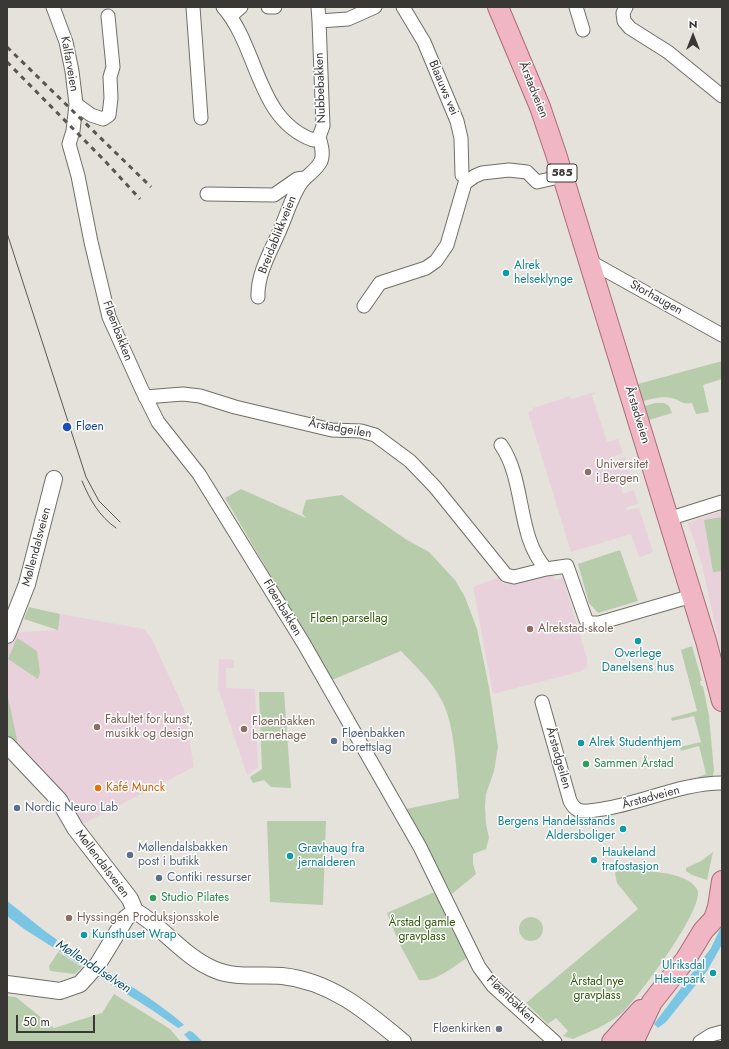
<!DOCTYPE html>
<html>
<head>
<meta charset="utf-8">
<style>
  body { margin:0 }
  #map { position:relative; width:729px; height:1049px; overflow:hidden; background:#e5e2db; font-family:Jost,sans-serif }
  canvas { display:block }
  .frame { position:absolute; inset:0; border:8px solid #393835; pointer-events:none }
  .north { position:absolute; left:673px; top:16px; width:40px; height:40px; -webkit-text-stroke:3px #fff; paint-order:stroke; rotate:0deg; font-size:11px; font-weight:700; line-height:16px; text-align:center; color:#393835 }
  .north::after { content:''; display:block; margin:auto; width:14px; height:18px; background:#393835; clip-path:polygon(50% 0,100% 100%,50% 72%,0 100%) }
  .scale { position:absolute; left:16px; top:1015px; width:79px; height:18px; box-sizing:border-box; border:2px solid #393835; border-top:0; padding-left:5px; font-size:12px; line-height:14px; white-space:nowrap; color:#393835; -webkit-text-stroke:3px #fff; paint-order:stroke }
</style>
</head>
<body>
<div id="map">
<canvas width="729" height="1049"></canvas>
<div class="frame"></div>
<div class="north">N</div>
<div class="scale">50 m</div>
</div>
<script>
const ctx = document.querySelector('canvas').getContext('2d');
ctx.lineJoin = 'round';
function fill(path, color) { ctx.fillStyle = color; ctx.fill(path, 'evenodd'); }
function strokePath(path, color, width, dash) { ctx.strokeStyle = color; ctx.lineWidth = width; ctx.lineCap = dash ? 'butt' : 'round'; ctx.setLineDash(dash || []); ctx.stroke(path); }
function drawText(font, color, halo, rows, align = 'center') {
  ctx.font = font + ' Jost,sans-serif'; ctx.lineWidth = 3; ctx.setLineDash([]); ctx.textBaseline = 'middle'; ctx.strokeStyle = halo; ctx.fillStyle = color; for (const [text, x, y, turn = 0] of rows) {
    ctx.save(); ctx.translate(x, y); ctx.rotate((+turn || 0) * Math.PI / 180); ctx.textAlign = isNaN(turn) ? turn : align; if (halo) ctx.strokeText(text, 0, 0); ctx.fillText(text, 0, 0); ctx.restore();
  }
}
const education = new Path2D(`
  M 595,392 L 595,394 L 592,395 L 607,442 L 618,439 L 623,453 L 612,457 L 612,461 L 625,457 L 631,477 L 619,481 L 623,494 L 634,490 L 638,504 L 627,507 L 627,510 L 639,508 L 653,552 L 641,557 L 639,557 L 631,534 L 571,552 L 528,412 L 533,410 L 533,408 L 570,396 L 571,399 Z
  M 722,511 L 722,656 L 702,565 L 688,523 Z
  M 548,573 L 553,573 L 555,580 L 563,578 L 587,659 L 587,666 L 582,671 L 493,694 L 473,587 L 500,577 L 503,584 Z
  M 60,614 L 144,629 L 151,637 L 184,709 L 194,767 L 75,828 L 7,745 L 7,635 L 8,633 L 57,630 Z
  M 219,659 L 234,660 L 234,668 L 226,668 L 226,688 L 255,689 L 258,768 L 247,775 L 218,688 Z`);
const green = new Path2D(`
  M 722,361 L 722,379 L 703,385 L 709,412 L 696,414 L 692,403 C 681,405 681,400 672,398 C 662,396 652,399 643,401 L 638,384 Z
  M 655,403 L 664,403 L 669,406 L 672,413 L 649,420 L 645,406 Z
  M 241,489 L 306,518 L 302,513 L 306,500 L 342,495 L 407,540 L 429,552 L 455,580 L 465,597 L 477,629 L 489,687 L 498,747 L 494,771 L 486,794 L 485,806 L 486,824 L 489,838 L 486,849 L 473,854 L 473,864 L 476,874 L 452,894 L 406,809 L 459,798 C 456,770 455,725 442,701 C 433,682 415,666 401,651 L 332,680 L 225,498 Z
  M 722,517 L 722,571 L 713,572 L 704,520 Z
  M 620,550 L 638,601 L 598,613 L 589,603 L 578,564 Z
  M 29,607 L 60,614 L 58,630 L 24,619 Z
  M 17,638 L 37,651 L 40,672 L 38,679 L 8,659 Z
  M 692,646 L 702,681 L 700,681 L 701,686 L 703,686 L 709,716 L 714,771 L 712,779 L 698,781 L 698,777 L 706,774 L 699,746 L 681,751 L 680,747 L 701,742 L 694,716 L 672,721 L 671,718 L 697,711 L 681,650 Z
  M 259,692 L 284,692 L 291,788 L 271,787 L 264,780 L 253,783 L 250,777 L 262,769 Z
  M 7,693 L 18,744 L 16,746 L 7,734 Z
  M 267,821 L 326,821 L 323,905 L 270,902 Z
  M 713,852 L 707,880 L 692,875 L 686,871 L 686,868 L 701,861 Z
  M 619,869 C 639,871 686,870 697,889 C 707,906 638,997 623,1012 C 610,1024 589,1032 573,1039 L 563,1036 L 568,1031 L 556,1018 L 548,1024 L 526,1003 L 638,909 L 617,883 L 615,873 Z
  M 432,893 L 435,893 L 447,917 L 448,922 L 467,958 C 454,966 435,983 419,980 L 399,943 L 387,913 Z
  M519 929a12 12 0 1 1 24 0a12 12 0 1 1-24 0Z
  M 58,952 L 82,967 L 75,974 L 50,971 L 49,966 Z
  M 114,994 L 170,1029 L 181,1042 L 7,1042 L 7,996 L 16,997 L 54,1028 L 102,1013 Z`);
const water = new Path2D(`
  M 7,901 C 28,917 48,935 71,949 C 117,978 164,1003 203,1042 L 191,1042 L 178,1028 L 152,1010 L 24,929 L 7,916 Z
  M 722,925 L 722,944 L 720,948 L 707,971 L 666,1022 L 658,1028 L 654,1024 L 711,948 Z`);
const pier = new Path2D(`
  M 59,937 L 64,942 L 57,954 L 51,950 Z
  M 187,1023 L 195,1032 L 189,1031 L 182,1036 L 177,1029 Z`);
const minor = new Path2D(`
  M 53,7 L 66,42 L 72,71 L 76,104 L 73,131 L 69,144 L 78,176 L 91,242 L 109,317 L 142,390 L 158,422 L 199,474 L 304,644 L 420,847 L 479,967 L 493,986 L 555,1042
  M 193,7 L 201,118
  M 223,7 C 259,48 256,119 313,140 L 319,137 L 323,126 L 319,21 L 348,19 L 375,7
  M 268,7 L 275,7
  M 318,7 L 319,21
  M 403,7 L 424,42 L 457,121 L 461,138 L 462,175
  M 576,7 L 583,30
  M 626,7 L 623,13 L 624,21 L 630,28 L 668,52 L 722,96
  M 231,16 L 241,7
  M 76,104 L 91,115 L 103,119 L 109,115 L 111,98 L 110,77 L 113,67 L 108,16
  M 207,194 L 274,195 L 297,179 L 304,178
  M 589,261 L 722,335
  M 258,297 C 257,272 273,248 282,225 C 288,211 292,196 301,183 C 307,175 316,171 321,161 C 324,153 321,144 319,137
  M 364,306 L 380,283 L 426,268 L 436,261 L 447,245 L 465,183 L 475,176 L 482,173 L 509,170 L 527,172 L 537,182 L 563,176
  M 145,397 L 183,394 L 200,396 L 235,407 L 332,430 L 361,431 L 375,435 L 410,461 L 435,487 L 506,575 L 514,577 L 546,569
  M 501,445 C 526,481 516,536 546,569 L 567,566 L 586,620 L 590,623 L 599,623 L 692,596
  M 668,519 L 722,502
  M 542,702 L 570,801 C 572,805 574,808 578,810 C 586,813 595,810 603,809 C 642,803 682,783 722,783
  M 700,1042 L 711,1035 L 722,1032`);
const tertiary = new Path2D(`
  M 7,635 L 27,584 L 54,479
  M 7,745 L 59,800 L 75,828 L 130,899 L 135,911
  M 135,911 C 163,927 183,956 213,969 C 235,979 259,974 282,976 C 331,981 367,1012 403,1042
  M 7,984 L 60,991 L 80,984 L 98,964 L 126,918 L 135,911`);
const primary = new Path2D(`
  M 498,7 L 540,107 L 556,154 L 706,641 L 722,701
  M 612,1042 L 641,1010
  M 633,1042 L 652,1002 L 686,959 L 703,931 L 714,919 L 718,907 L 722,881`);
const tram = new Path2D(`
  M 7,233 L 86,477 L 99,501 L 120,522
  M 82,481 C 90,500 99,516 116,528`);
const rail = new Path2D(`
  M 7,47 L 151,187
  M 7,62 L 105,161 L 140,199`);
const markers = [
  [506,273,4,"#0f9aa8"],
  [67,427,5,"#1a4fb4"],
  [588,472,4,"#8d6e63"],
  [530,629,4,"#8d6e63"],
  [638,641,4,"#0f9aa8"],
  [97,727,4,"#8d6e63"],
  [244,729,4,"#8d6e63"],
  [334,741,4,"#5c6f8a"],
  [581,743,4,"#0f9aa8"],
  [586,764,4,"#2e9e5b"],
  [98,788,4,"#e8710a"],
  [17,808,4,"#5c6f8a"],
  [623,829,4,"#0f9aa8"],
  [130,855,4,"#5c6f8a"],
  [290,856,4,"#0f9aa8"],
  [594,860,4,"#0f9aa8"],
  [159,878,4,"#5c6f8a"],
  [153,898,4,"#2e9e5b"],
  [69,918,4,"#8d6e63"],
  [84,935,4,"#0f9aa8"],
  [713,973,4,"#0f9aa8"],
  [499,1029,4,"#6b7280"]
];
const shields = [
  [562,173,30]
];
const shieldNames = [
  ["585",562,173]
];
const streetNames = [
  ["Kalfarveien",69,64,80],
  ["Nubbebakken",321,88,-92],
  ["Blaauws vei",443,88,67],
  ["Årstadveien",533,90,68],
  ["Breidablikkveien",278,235,-68],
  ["Storhaugen",656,298,29],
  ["Fløenbakken",117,331,69],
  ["Årstadveien",637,415,73],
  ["Årstadgeilen",340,429,10],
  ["Møllendalsveien",37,547,-75],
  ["Fløenbakken",282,608,59],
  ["Årstadgeilen",558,758,74],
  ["Årstadveien",651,798,-15],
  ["Møllendalsveien",102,864,53],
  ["Fløenbakken",511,1000,44]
];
const cultureNames = [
  ["Alrek",514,266],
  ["helseklynge",514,280],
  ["Overlege",638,654,"center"],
  ["Danelsens hus",638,668,"center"],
  ["Alrek Studenthjem",589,743],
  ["Bergens Handelsstands",615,822,"right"],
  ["Aldersboliger",615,836,"right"],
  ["Gravhaug fra",298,849],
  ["jernalderen",298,863],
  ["Haukeland",602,853],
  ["trafostasjon",602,867],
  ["Kunsthuset Wrap",92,935],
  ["Ulriksdal",705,966,"right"],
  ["Helsepark",705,980,"right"]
];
const transitNames = [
  ["Fløen",76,427]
];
const educationNames = [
  ["Universitet",596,465],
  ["i Bergen",596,479],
  ["Alrekstad skole",538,629],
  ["Fakultet for kunst,",105,720],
  ["musikk og design",105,734],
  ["Fløenbakken",252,722],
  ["barnehage",252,736],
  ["Hyssingen Produksjonsskole",77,918]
];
const parkNames = [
  ["Fløen parsellag",349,619],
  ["Årstad gamle",422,923],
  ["gravplass",422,937],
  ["Årstad nye",597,982],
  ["gravplass",597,996]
];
const serviceNames = [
  ["Fløenbakken",342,734],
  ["borettslag",342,748],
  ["Nordic Neuro Lab",25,808],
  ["Møllendalsbakken",138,848],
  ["post i butikk",138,862],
  ["Contiki ressurser",167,878]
];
const leisureNames = [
  ["Sammen Årstad",594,764],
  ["Studio Pilates",161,898]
];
const foodNames = [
  ["Kafé Munck",106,788]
];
const worshipNames = [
  ["Fløenkirken",491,1029]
];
const waterNames = [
  ["Møllendalselven",93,967,33]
];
fill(education, '#e9d1db');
fill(green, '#b7ccab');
fill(water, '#7bc5e4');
fill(pier, '#e5e2db');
strokePath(minor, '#706e67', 15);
strokePath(tertiary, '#706e67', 18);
strokePath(primary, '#ab6b77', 22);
strokePath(minor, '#fff', 13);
strokePath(tertiary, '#fff', 16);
strokePath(primary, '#f1b6c3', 20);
strokePath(tram, '#585653', 1);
strokePath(rail, '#585653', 3, [5, 5]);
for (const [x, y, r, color] of markers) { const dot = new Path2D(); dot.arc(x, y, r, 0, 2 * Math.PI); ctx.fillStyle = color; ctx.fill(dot); strokePath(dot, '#fff', 1.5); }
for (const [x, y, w] of shields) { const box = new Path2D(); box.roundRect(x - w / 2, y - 9, w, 18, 3); ctx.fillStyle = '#fff'; ctx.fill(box); strokePath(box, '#393835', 1); }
drawText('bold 11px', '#393835', null, shieldNames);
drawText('12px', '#393835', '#fff', streetNames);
drawText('12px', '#0d838f', '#fff', cultureNames, 'left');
drawText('12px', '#164399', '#fff', transitNames, 'left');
drawText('12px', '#785e54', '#fff', educationNames, 'left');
drawText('12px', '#2c5601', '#fff', parkNames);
drawText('12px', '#4e5e75', '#fff', serviceNames, 'left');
drawText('12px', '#27864d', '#fff', leisureNames, 'left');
drawText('12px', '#c56008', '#fff', foodNames, 'left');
drawText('12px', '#5b616d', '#fff', worshipNames, 'right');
drawText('italic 13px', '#0c4c62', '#fff', waterNames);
</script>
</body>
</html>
